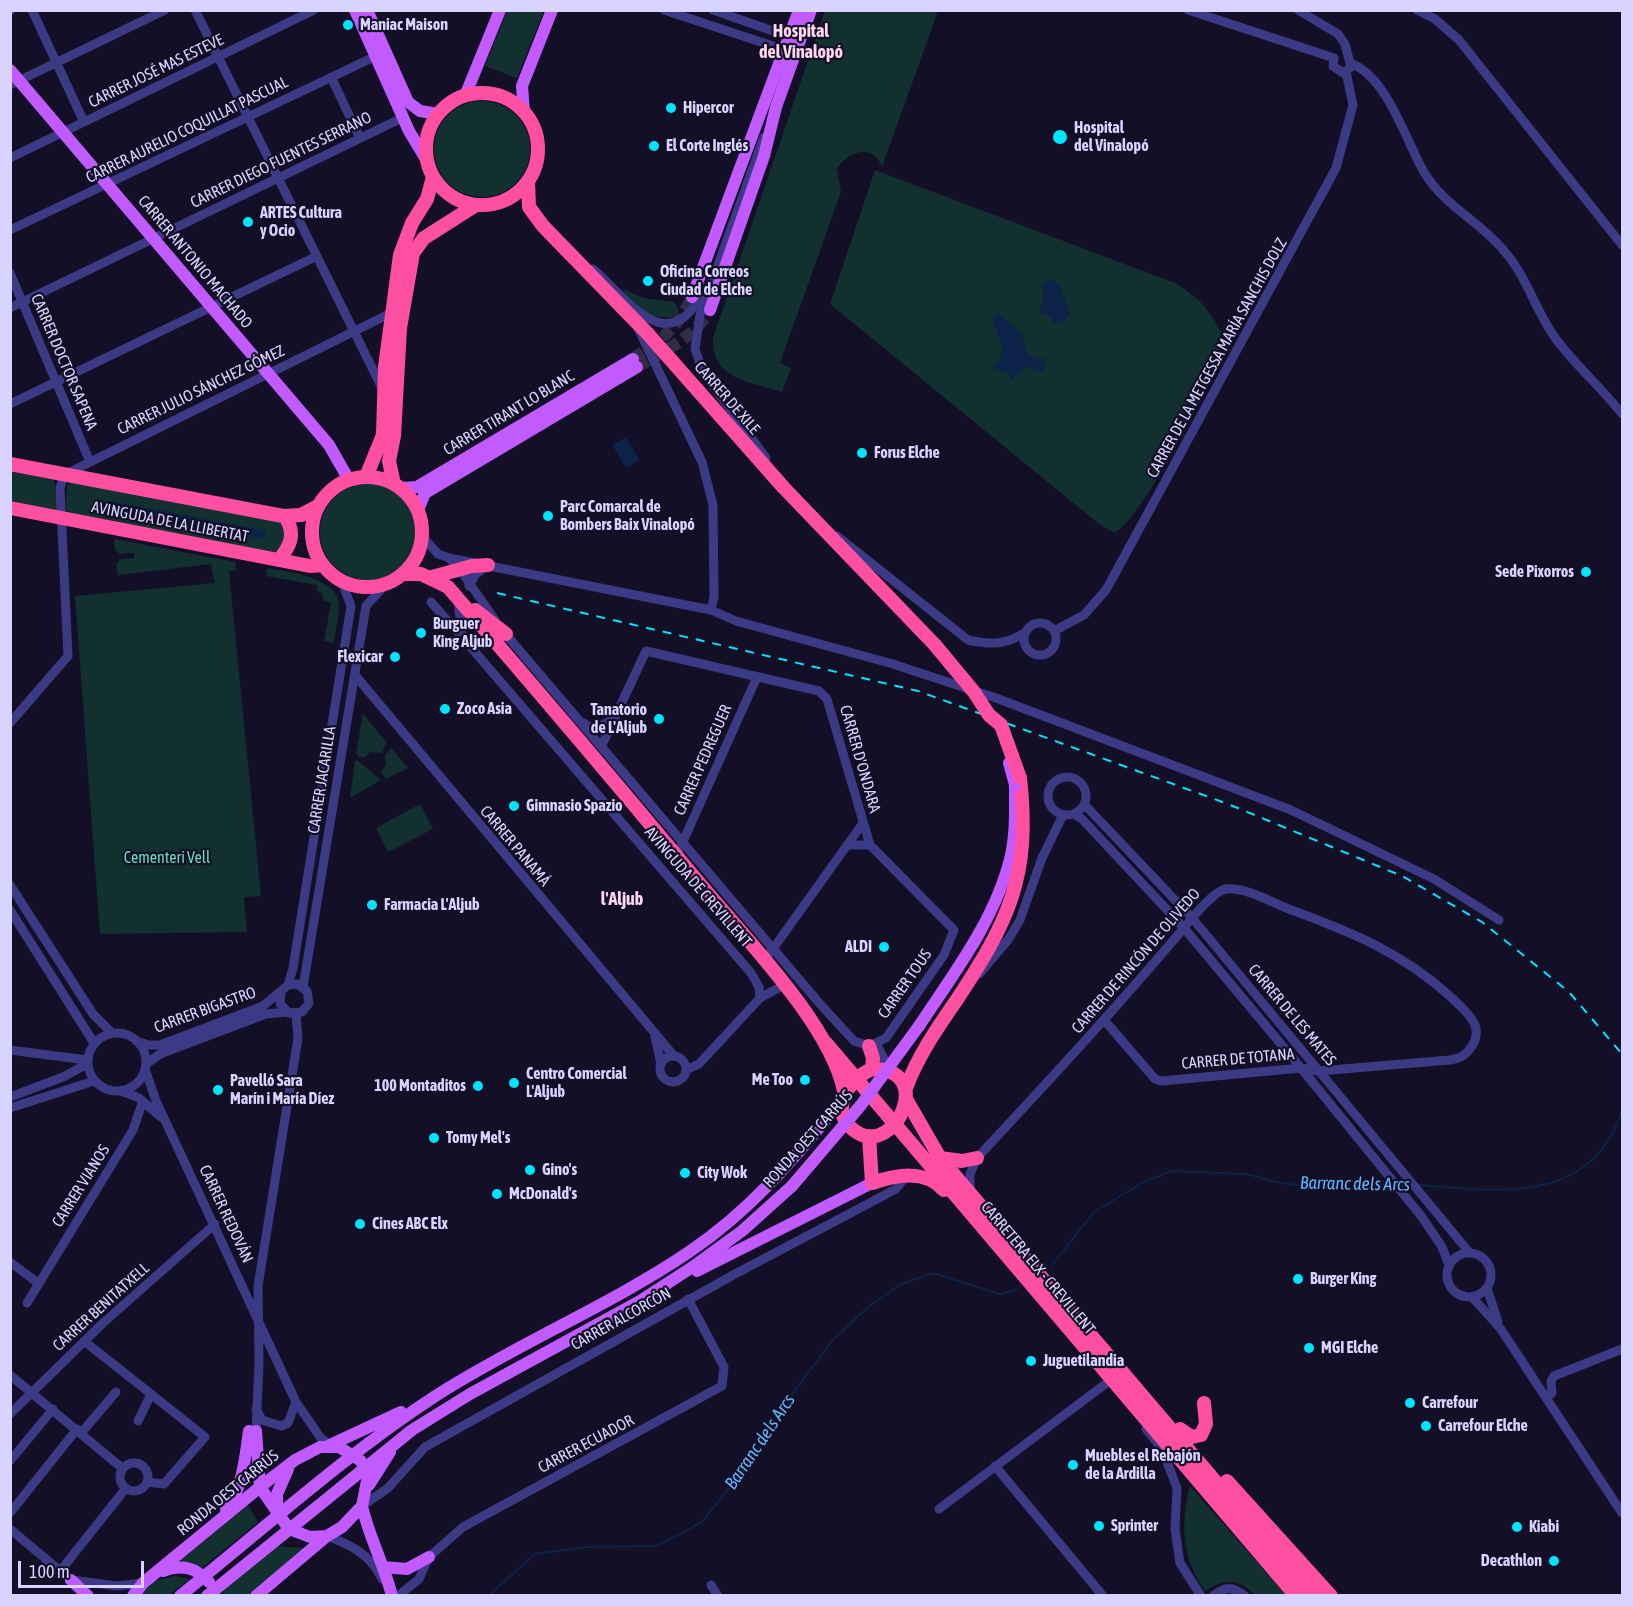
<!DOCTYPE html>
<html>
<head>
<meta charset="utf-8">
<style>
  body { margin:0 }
  #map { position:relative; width:1633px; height:1606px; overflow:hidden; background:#130f26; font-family:"Asap Condensed",sans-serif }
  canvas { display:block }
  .frame { position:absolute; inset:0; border:12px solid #d9d4ff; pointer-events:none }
  .scale { position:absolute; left:18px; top:1561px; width:126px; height:27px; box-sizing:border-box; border:3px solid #d9d4ff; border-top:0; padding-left:8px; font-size:18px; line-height:21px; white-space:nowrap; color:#d9d4ff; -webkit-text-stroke:4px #130f26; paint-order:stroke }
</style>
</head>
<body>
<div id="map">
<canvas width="1633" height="1606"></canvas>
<div class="frame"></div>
<div class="scale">100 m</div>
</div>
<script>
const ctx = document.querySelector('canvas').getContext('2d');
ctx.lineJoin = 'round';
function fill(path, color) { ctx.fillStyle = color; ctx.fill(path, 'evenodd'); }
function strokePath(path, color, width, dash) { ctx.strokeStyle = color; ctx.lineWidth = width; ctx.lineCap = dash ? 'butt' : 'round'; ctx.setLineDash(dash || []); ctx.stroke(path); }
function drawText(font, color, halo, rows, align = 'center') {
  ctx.font = font + ' "Asap Condensed",sans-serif'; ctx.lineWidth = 4.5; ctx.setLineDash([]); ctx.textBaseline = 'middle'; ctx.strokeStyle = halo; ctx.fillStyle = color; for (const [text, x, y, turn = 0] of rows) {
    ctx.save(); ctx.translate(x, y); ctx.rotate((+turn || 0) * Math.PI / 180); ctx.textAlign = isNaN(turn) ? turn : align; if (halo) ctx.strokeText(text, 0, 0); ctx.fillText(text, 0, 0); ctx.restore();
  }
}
const green = new Path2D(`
  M 507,11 L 544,11 L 517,78 L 485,66 Z
  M 825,11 L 938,11 L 882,167 C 873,143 849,151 837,168 L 841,192 L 780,363 L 791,368 L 782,392 C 749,381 712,380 713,338 Z
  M434 149a48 48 0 1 1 96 0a48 48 0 1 1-96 0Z
  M 875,170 L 1175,283 C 1205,300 1213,317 1229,347 C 1209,384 1144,516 1115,533 L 1099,524 L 830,304 Z
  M 624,289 L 643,298 L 674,302 L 679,310 L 673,317 C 649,320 639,307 623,292 Z
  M 10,471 L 54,480 L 57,509 L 53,511 L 11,503 Z
  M 73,481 L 283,522 L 289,526 L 285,548 L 276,552 L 70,515 L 66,509 L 67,486 Z
  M320 532a48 48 0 1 1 96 0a48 48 0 1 1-96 0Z
  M 114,539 L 235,562 L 236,570 L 229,571 L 261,896 L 244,897 L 247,932 L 100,934 L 75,596 L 215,583 L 211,564 L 118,575 L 116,564 L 120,559 L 134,558 L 134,553 L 120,554 L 115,550 Z
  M 267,568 C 287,572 339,577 339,605 C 339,617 335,631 334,643 L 324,641 L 331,603 L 324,601 L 321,593 L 317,591 L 317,585 L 266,576 Z
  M 363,714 L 387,743 L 381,753 L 370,752 L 365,757 L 359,757 L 356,753 Z
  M 391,748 L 408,768 L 386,779 L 381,772 L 386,765 L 385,755 Z
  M 357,760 L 381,780 L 350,798 L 355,761 Z
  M 420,804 L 433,829 L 388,852 L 376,828 Z
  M 1190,1486 L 1286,1595 L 1255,1595 C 1240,1579 1224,1578 1205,1591 C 1182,1558 1180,1525 1190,1486 Z
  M 248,1505 L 258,1522 L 203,1567 L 180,1561 Z
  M 276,1546 L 306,1548 L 248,1595 L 224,1595 L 222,1589 Z
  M 175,1576 L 190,1579 L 169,1595 L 139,1596 L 154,1581 Z`);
const water = new Path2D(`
  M 1053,279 L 1059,285 L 1070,314 L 1065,321 L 1056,324 L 1048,315 L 1038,312 L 1043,303 L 1043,283 Z
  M 1000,314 L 1021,333 L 1028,354 L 1039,359 L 1045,358 L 1046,369 L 1042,373 L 1026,366 L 1011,380 L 1008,373 L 993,368 L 999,362 L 1003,349 L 992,318 Z
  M 626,437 L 640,460 L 626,468 L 612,445 Z`);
const stream = new Path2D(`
  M 1419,1185 C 1500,1191 1590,1206 1622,1111
  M 1052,1265 L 1094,1212 L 1142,1183 L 1171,1171 L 1246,1174 L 1281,1183 L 1313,1187 L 1357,1180 L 1389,1183
  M 488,1596 L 535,1554 L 586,1547 L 657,1546 L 702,1522 L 748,1464 L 795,1390 L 833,1340 L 867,1308 L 899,1285 L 933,1273 L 1000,1294 L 1017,1289`);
const canal = new Path2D(`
  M 112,506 L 261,534`);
const majorTunnel = new Path2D(`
  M 633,359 C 661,339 677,330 692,297
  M 637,367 C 664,351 694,338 710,310`);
const minor = new Path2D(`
  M 32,10 L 84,122
  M 195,10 L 383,390
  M 664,10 L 785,50
  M 713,10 L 790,37
  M 1188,10 L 1334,58
  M 1298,10 L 1338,34 L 1345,44 L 1351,67 L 1343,73 L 1333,66 L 1334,58
  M 1417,10 L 1435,19 L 1459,40 L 1622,245
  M 10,11 L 11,10
  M 1352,64 C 1387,77 1406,141 1424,172 C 1444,206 1481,222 1505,252 C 1527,277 1536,312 1556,339 C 1575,365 1602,388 1622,414
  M 331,77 L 360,138
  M 10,85 L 165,10
  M 764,137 L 700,315 L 695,349 L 703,372 L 766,458
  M 10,158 L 314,10
  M 10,230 L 376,56
  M 593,269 C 627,298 667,362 703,292
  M 10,273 L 90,462
  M 10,308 L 404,117
  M 10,404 L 317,256
  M 837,536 L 968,640 C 991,645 1006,645 1026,632
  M 423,537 L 438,554 L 449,558 L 459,568 L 495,620
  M 449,558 L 711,610 L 714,597 L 713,505 L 702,462 L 638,328
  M 469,586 L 475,575 L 486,566
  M 458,600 L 462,637 L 751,973 L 759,987 L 760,998
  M 431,602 L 462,637
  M 711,610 L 736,621 L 893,664 L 996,698 L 1291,810 L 1434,879 L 1499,920
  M1024 639a16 16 0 1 1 32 0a16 16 0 1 1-32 0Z
  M 503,631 L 820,1004 L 854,1041 L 869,1046 L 886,1038 L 944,955 L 954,930 L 870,845 L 827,699 L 819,691 L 646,651 L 601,747
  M 1054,631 L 1084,615 L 1106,590 L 1336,168 L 1353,105 L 1346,72
  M 355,675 L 674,1056
  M 10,723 L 68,656 L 60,488 L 64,475 L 391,313
  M 584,723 L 589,727 L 603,725 L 615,718
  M1048 796a19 19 0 1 1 38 0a19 19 0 1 1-38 0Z
  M 1084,804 L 1193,919 L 1469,1252
  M 1074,814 L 1082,819 L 1184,928 L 1301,1068 L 1422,1217 L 1442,1247 L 1449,1265
  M 847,845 L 870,845
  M 680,848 L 757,677
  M 10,885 L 93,1014 L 112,1033
  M 10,910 L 94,1043
  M 770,953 L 863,823
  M 979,974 L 1008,940 L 1020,920 L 1042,858 L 1063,815
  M 288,985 L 293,968 L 351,606 L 342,582
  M 303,987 L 366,606 L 385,585
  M88 1062a29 29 0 1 1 58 0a29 29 0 1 1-58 0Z
  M 655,1037 L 661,1064
  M 136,1041 L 149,1045 L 160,1045 L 263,1006 L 288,985 L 297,984 L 307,991 L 309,1003 L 302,1012 L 289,1013 L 280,1004 L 281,993
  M 876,1043 L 890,1071
  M 10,1050 L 87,1060
  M660 1069a13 13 0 1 1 26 0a13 13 0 1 1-26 0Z
  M 146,1064 L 160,1054 L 266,1014 L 287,1012
  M 145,1069 L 156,1101 L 296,1402 L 320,1437 L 330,1445
  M 686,1070 L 699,1064 L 760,998 L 784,985
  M 121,1091 L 139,1098 L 161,1117
  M 10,1097 L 63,1077 L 87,1064
  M 10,1108 L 94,1081
  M 970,1192 L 970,1174 L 977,1158 C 1043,1087 1109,1016 1171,943 C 1182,931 1211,891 1226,889 C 1245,887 1269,901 1286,908 C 1349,931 1402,952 1452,998 C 1466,1012 1485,1025 1472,1046 C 1466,1055 1461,1058 1450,1060 L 1319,1071 L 1301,1068 L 1162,1081 L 1155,1079 L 1105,1021
  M1447 1275a22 22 0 1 1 44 0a22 22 0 1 1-44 0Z
  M 10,1262 L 38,1283
  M 1487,1288 L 1498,1322
  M 1472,1297 L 1500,1328 L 1622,1513
  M 27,1303 L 133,1130 L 143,1101
  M 84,1341 L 151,1394
  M 10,1375 L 122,1468
  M 1546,1398 L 1552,1393 L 1551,1381 L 1554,1376 L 1622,1349
  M 256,1409 L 262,1420 L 281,1426 L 288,1423 L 296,1402
  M 10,1414 L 103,1323 L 215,1224
  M 138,1421 L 151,1394 L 205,1437 L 164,1484 L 147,1482
  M 1146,1429 L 1162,1449 L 1177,1488 L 1175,1529 L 1180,1563 L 1201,1596
  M 256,1431 L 259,1363 L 258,1286 L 298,1038 L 296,1014
  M 82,1432 L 116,1392
  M 10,1461 L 53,1409
  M120 1477a14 14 0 1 1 28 0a14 14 0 1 1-28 0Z
  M 995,1466 L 1103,1596
  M 362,1506 L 388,1488 L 425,1447 L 735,1274 L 896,1189 L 906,1176
  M 939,1509 L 1108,1382
  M 10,1513 L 77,1429
  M 10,1529 L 71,1580 L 117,1586 L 143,1583
  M 327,1536 C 351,1545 370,1554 382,1579
  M 61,1570 L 126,1488
  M 711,1585 L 718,1596
  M 398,1596 L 419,1579 L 429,1557 L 463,1527 L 722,1386 L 724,1367 L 688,1299
  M 1213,1596 C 1226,1586 1232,1586 1245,1596`);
const major = new Path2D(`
  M 355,10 L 409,131 L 427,161
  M 367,10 L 408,102 L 420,111 L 438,114
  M 10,70 L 329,445 L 349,480
  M 465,96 L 500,10
  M 524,112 L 522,86 L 552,10
  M 692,297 L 799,10
  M 710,310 L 764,156 L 776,107 L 811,10
  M 401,488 L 417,487 L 633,359
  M 418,510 L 425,493 L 637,367
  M 919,1026 C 954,973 996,919 1011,855 C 1016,832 1015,809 1015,785
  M 697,1271 L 872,1183
  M 330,1445 L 401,1412
  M 369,1485 L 390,1452
  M 362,1506 C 369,1537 384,1564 392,1596
  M 226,1510 C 243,1488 245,1458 249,1431
  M 277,1512 L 277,1494 L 288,1469
  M 383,1567 L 407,1569 L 429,1557
  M 163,1571 C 182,1564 195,1567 209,1582
  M 71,1580 L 88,1596
  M 133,1596 L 143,1583 L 260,1487 L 295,1460 L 320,1447 L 339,1447 L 361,1461 L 368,1476 L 362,1506 L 342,1527 L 327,1536 L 310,1537 L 289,1529 L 260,1487 L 256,1431
  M 180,1596 C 265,1528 346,1454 437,1395 C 518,1343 609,1306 689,1252 C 750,1211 796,1157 842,1100
  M 207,1596 L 412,1430 L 470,1394 L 640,1301 L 691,1268 L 742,1231 L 792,1186
  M 256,1596 L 327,1536`);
const highway = new Path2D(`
  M426 149a56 56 0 1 1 112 0a56 56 0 1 1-112 0Z
  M 528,181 L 529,207 L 543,226 L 648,334 L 784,488 L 935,645
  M 10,464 L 283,516 L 301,515 L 318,506
  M312 532a55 55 0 1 1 110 0a55 55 0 1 1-110 0Z
  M 366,477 L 383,435 L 385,367 L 400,255 L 412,223 L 427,199 L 433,177
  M 394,484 L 389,461 L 394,436 L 400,328 L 413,253 L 424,238 L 476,205
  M 10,508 L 310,566 L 323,565
  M 279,560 C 291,545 296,534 285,516
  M 404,574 L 421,574 L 448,587 C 533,685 617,784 700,884 C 744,937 831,1025 844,1091
  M 432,577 L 472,566 L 488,565
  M 475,610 L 506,634
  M 826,1043 L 1296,1596
  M 869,1046 L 873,1058 L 872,1069
  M 872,1069 C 936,1068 896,1155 858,1133 C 827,1115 846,1080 872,1069 Z
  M 906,1088 C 918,1056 936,1030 956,1001 C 1009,921 1031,876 1020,778
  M 906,1099 L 940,1158 L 1313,1596
  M 869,1136 L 872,1183 C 896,1175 925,1169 944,1190
  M 940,1158 L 962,1161 L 977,1158
  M 1180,1429 L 1192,1437 L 1201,1435 L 1206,1424 L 1204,1403
  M 1227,1481 L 1331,1596`);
const rail = new Path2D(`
  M 497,593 L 918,691 L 1228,804 L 1402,876 L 1482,922 L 1569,992 L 1622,1054`);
const majorBridge = new Path2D(`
  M 1009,763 L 1015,785
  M 792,1186 L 861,1105 L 919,1026`);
const highwayBridge = new Path2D(`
  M 935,645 L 974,692 L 989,715 L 1001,725 L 1020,778`);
const markers = [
  [348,25,6,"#00e5ff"],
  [671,108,6,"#00e5ff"],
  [1060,137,8,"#00e5ff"],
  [654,146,6,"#00e5ff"],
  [248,222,6,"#00e5ff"],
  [648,281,6,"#00e5ff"],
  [862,453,6,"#00e5ff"],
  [548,516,6,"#00e5ff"],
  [1586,572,6,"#00e5ff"],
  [421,633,6,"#00e5ff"],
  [395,657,6,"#00e5ff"],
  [445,709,6,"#00e5ff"],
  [659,719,6,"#00e5ff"],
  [514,806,6,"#00e5ff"],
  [372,905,6,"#00e5ff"],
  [884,947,6,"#00e5ff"],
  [805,1080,6,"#00e5ff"],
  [514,1083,6,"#00e5ff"],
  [478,1086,6,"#00e5ff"],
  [218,1090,6,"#00e5ff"],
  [434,1138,6,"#00e5ff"],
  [530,1170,6,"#00e5ff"],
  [685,1173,6,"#00e5ff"],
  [497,1194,6,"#00e5ff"],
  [360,1224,6,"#00e5ff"],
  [1298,1279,6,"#00e5ff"],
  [1309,1348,6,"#00e5ff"],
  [1031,1361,6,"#00e5ff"],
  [1410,1403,6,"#00e5ff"],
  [1426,1426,6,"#00e5ff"],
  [1073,1465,6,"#00e5ff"],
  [1099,1526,6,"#00e5ff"],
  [1517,1527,6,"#00e5ff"],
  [1554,1561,6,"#00e5ff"]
];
const poiNames = [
  ["Maniac Maison",360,25],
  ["Hipercor",683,108],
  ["Hospital",1074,128],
  ["del Vinalopó",1074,146],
  ["El Corte Inglés",666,146],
  ["ARTES Cultura",260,213],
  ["y Ocio",260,231],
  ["Oficina Correos",660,272],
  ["Ciudad de Elche",660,290],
  ["Forus Elche",874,453],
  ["Parc Comarcal de",560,507],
  ["Bombers Baix Vinalopó",560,525],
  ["Sede Pixorros",1574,572,"right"],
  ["Burguer",433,624],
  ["King Aljub",433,642],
  ["Flexicar",383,657,"right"],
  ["Zoco Asia",457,709],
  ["Tanatorio",647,710,"right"],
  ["de L'Aljub",647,728,"right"],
  ["Gimnasio Spazio",526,806],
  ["Farmacia L'Aljub",384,905],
  ["ALDI",872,947,"right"],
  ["Centro Comercial",526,1074],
  ["L'Aljub",526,1092],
  ["Me Too",793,1080,"right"],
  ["Pavelló Sara",230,1081],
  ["Marín i María Díez",230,1099],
  ["100 Montaditos",466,1086,"right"],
  ["Tomy Mel's",446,1138],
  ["Gino's",542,1170],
  ["City Wok",697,1173],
  ["McDonald's",509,1194],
  ["Cines ABC Elx",372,1224],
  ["Burger King",1310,1279],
  ["MGI Elche",1321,1348],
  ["Juguetilandia",1043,1361],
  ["Carrefour",1422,1403],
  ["Carrefour Elche",1438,1426],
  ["Muebles el Rebajón",1085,1456],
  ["de la Ardilla",1085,1474],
  ["Sprinter",1111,1526],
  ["Kiabi",1529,1527],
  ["Decathlon",1542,1561,"right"]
];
const streetNames = [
  ["CARRER JOSÉ MAS ESTEVE",156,71,-26],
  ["CARRER AURELIO COQUILLAT PASCUAL",187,130,-26],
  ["CARRER DIEGO FUENTES SERRANO",281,160,-26],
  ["CARRER ANTONIO MACHADO",195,262,50],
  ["CARRER DE LA METGESSA MARÍA SANCHIS DOLZ",1217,358,-61],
  ["CARRER DOCTOR SAPENA",64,362,67],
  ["CARRER JULIO SÁNCHEZ GÓMEZ",201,390,-26],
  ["CARRER DE XILE",727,398,49],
  ["CARRER TIRANT LO BLANC",509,413,-31],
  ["AVINGUDA DE LA LLIBERTAT",170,522,11],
  ["CARRER D'ONDARA",860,759,74],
  ["CARRER PEDREGUER",703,760,-66],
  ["CARRER JACARILLA",322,780,-81],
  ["CARRER PANAMÁ",515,846,50],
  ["AVINGUDA DE CREVILLENT",698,887,49],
  ["CARRER DE RINCÓN DE OLIVEDO",1136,961,-49],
  ["CARRER TOUS",905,984,-55],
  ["CARRER BIGASTRO",205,1010,-20],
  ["CARRER DE LES MATES",1292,1015,50],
  ["CARRER DE TOTANA",1238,1059,-5],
  ["RONDA OEST CARRÚS",808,1139,-48],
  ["CARRER VIANOS",81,1186,-58],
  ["CARRER REDOVÁN",226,1214,65],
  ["CARRETERA ELX - CREVILLENT",1038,1268,50],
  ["CARRER BENITATXELL",101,1307,-42],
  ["CARRER ALCORCÓN",621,1319,-29],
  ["CARRER ECUADOR",586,1444,-28],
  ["RONDA OEST CARRÚS",228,1493,-39]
];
const parkNames = [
  ["Cementeri Vell",167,858]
];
const neighbourhoodNames = [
  ["Hospital",801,31],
  ["del Vinalopó",801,52],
  ["l'Aljub",622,899]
];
const waterNames = [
  ["Barranc dels Arcs",1355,1184,1],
  ["Barranc dels Arcs",760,1442,-56]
];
fill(green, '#12302f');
fill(water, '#0c2248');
strokePath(stream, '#0c2248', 2);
strokePath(canal, '#0c2248', 9);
strokePath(majorTunnel, '#312d47', 12, [12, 6]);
strokePath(minor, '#3d3a85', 9);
strokePath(major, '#c25bff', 12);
strokePath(highway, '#ff4fa3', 14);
strokePath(rail, '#00e5ff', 2, [9, 8]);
strokePath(majorBridge, '#c25bff', 12);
strokePath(highwayBridge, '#ff4fa3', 14);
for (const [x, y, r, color] of markers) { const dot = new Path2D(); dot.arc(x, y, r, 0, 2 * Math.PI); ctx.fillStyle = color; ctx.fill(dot); strokePath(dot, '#130f26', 2); }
drawText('bold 16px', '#d9d4ff', '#130f26', poiNames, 'left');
drawText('16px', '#d9d4ff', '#130f26', streetNames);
drawText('16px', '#5fe0c0', '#130f26', parkNames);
drawText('bold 18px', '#ffd6f0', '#130f26', neighbourhoodNames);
drawText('italic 18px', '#62b6ff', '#130f26', waterNames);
</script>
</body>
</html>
